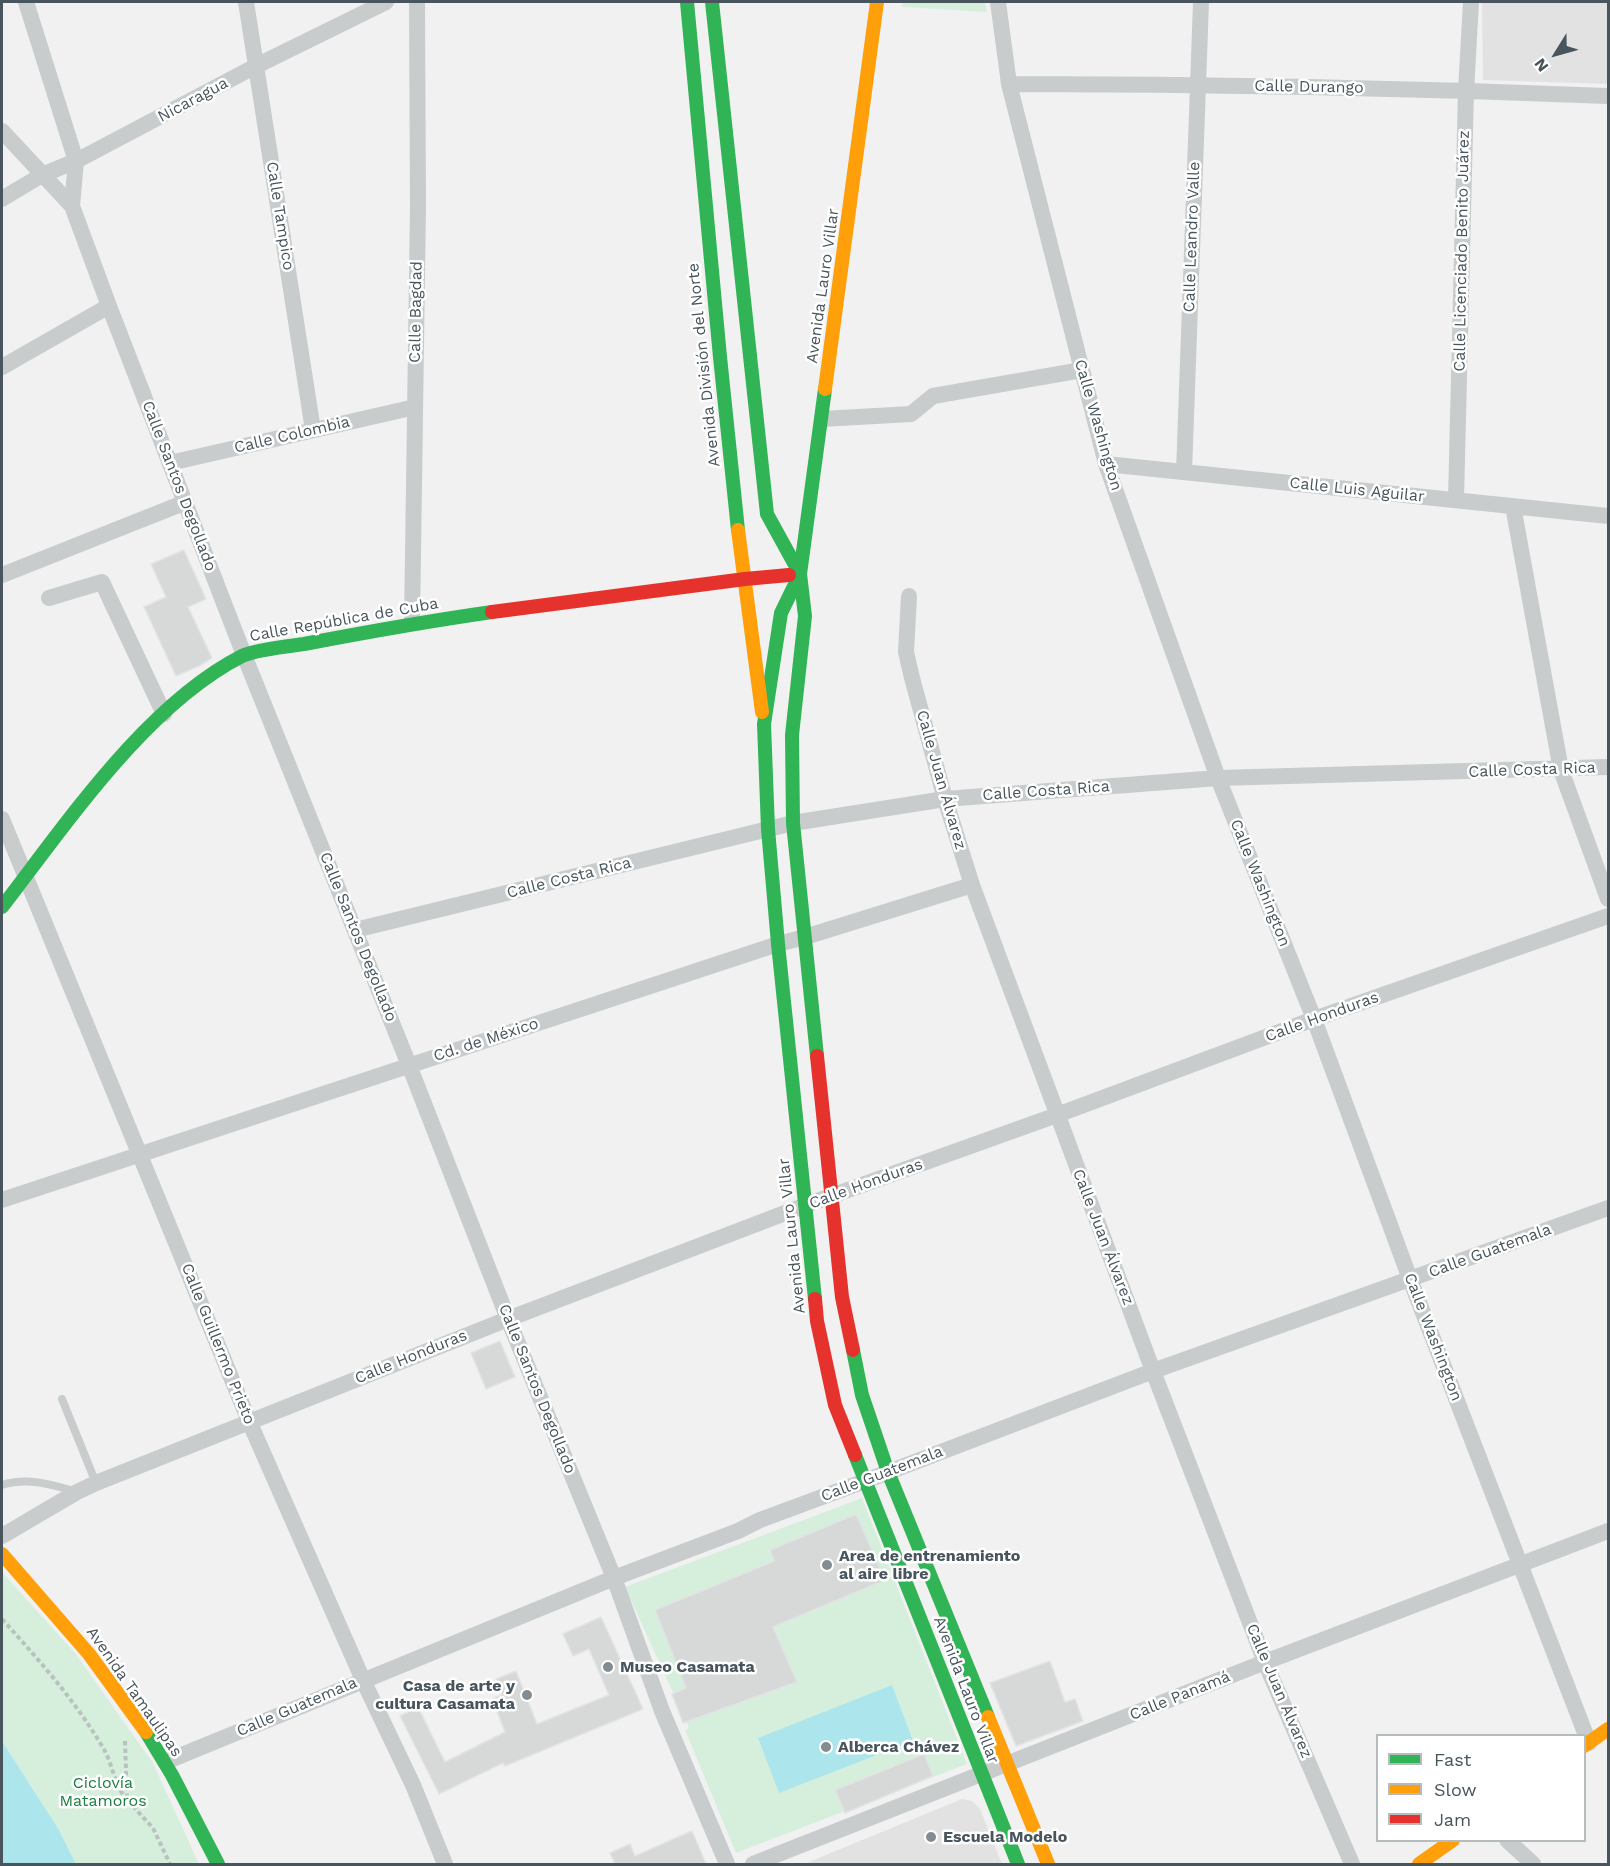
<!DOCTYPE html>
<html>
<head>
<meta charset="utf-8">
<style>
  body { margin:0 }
  #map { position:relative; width:1610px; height:1866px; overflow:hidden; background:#f1f1f1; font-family:"Work Sans",sans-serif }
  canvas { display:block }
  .frame { position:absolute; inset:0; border:3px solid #48555d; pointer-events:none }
  .legend { position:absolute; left:1376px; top:1734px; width:210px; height:108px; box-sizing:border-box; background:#fff; border:2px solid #b6bbbe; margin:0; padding:8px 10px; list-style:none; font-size:18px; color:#48555d }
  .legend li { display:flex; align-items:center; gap:12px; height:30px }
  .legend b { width:30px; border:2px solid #b6bbbe }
  .north { position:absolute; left:1526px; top:24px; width:60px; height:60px; -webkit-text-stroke:4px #fff; paint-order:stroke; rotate:233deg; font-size:16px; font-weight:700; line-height:24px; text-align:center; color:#48555d }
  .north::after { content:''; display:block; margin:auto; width:21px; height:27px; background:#48555d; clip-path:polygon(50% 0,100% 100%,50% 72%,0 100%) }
</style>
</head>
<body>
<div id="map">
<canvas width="1610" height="1866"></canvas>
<div class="frame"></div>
<ul class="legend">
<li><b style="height:8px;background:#30b455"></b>Fast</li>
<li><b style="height:8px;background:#ff9f0a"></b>Slow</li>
<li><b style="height:8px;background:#e5322d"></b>Jam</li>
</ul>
<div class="north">N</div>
</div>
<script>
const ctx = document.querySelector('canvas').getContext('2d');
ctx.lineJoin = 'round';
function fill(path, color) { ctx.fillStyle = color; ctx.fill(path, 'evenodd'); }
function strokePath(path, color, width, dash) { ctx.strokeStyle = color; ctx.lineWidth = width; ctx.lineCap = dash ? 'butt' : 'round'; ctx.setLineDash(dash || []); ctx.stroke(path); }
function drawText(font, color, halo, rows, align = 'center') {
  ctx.font = font + ' "Work Sans",sans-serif'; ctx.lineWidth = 5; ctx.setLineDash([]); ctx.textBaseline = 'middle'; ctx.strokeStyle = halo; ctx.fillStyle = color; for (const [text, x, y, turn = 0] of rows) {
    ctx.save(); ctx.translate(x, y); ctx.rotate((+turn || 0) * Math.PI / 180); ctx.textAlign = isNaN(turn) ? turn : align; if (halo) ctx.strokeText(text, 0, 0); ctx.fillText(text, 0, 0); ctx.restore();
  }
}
const education = new Path2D(`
  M 1482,2 L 1608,2 L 1608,84 L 1483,80 Z
  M 962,1799 L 972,1801 L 980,1809 L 1002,1864 L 804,1864 Z`);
const green = new Path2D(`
  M 903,2 L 985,2 L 987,12 L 902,7 Z
  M 862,1498 L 967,1764 L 736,1853 L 685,1730 L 689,1728 L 625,1587 Z
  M 2,1572 L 75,1653 L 153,1763 L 199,1864 L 76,1864 L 59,1830 L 2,1741 Z`);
const water = new Path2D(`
  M 892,1685 L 913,1741 L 779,1793 L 758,1738 Z
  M 2,1741 L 59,1830 L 76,1864 L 2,1864 Z`);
const building = new Path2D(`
  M 184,550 L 206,599 L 188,607 L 212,658 L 199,666 L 176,676 L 144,607 L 166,597 L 151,564 Z
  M 500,1341 L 515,1377 L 486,1389 L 471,1353 Z
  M 856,1514 L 885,1580 L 773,1627 L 797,1682 L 683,1723 L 672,1694 L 686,1688 L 655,1610 L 774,1561 L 770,1550 Z
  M 601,1617 L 643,1709 L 505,1766 L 503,1763 L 439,1794 L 400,1716 L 418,1707 L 445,1762 L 505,1732 L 492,1699 L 502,1695 L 496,1679 L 516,1671 L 537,1724 L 609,1695 L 589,1649 L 573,1656 L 563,1634 Z
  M 1050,1661 L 1065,1702 L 1075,1699 L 1083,1721 L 1016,1746 L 990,1683 Z
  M 924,1754 L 933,1776 L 845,1813 L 835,1790 Z
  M 692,1831 L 706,1864 L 615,1864 L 610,1853 L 630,1844 L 635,1856 Z`);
const path = new Path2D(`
  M 2,1619 C 38,1659 74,1699 102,1746 C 113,1763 113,1783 127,1800
  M 125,1741 L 127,1800 L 153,1828 L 170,1864`);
const lane = new Path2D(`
  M 62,1399 L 96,1483
  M 2,1485 C 26,1477 50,1484 74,1491`);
const street = new Path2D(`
  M 26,2 L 76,161 L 72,206 L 109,306 L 244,655 L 409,1065 L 508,1319 L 614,1578 L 662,1711 L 727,1864
  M 246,2 L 313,430
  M 998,2 L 1009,84 L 1106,464 L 1218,778 L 1314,1019 L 1410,1279 L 1589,1743
  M 1009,84 C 1209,84 1409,88 1608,96
  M 2,131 L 72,206
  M 2,199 L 42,175 L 76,161 L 256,66 L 386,2
  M 2,367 L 109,306
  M 822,419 L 911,414 L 933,396 L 1082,370
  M 170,463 L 415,407
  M 1106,464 L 1608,516
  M 1184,472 L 1201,2
  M 1456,500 L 1466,91 L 1471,2
  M 1513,506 L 1561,770 L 1608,899
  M 2,575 L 186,502
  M 909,596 L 906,652 L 912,678 L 945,799 L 972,885 L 1153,1371 L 1265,1662 L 1352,1864
  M 49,598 L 102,582 L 164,714
  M 412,623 L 418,206 L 417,2
  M 2,819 L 249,1421 L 363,1680 L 413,1785 L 445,1864
  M 355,930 L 793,823 L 945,799 L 1218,778 L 1608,767
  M 2,1200 L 778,944 L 805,937 L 972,885
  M 2,1536 L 77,1492 L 96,1483 L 508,1319 L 806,1205 L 1057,1115 L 1314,1019 L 1608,916
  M 165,1762 L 614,1578 L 738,1531 L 760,1520 L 865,1481 L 1153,1371 L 1608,1208
  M 1507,1840 L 1533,1864
  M 753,1864 L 1265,1662 L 1608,1531`);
const fast = new Path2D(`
  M 687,2 L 720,357 L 738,530
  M 712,2 L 767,514 L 800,574 L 789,575
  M 800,574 L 781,613 L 764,724 L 768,829 L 778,944 L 815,1299
  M 2,907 C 67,823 146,705 242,656 C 254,650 289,646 304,644 C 367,632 429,621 492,612
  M 817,1056 L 793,823 L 792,735 L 805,616 L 800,574 L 825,389
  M 853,1350 L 862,1395 L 888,1472 L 988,1717
  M 855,1455 L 1018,1864
  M 146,1732 L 172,1775 L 218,1864`);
const slow = new Path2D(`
  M 825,389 L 877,2
  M 738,530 L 762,712
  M 2,1554 L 89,1654 L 146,1732
  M 988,1717 L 1048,1864
  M 1584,1746 L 1608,1729
  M 1419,1864 L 1453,1840`);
const jam = new Path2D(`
  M 492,612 L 745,579 L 789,575
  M 817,1056 L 842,1297 L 853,1350
  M 815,1299 L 817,1321 L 835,1405 L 855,1455`);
const markers = [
  [827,1565,6,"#838c91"],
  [608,1667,6,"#838c91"],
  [527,1695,6,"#838c91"],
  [826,1747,6,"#838c91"],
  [931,1837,6,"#838c91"]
];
const streetNames = [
  ["Calle Durango",1309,87,1],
  ["Nicaragua",193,100,-28],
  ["Calle Tampico",280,216,81],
  ["Calle Leandro Valle",1192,237,-88],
  ["Calle Licenciado Benito Juárez",1462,251,-89],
  ["Avenida Lauro Villar",823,286,-82],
  ["Calle Bagdad",416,312,-89],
  ["Avenida División del Norte",704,365,-96],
  ["Calle Washington",1098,425,74],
  ["Calle Colombia",292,435,-13],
  ["Calle Santos Degollado",179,486,69],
  ["Calle Luis Aguilar",1357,490,6],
  ["Calle República de Cuba",344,620,-10],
  ["Calle Costa Rica",1532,770,-2],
  ["Calle Juan Álvarez",941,780,74],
  ["Calle Costa Rica",1046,791,-4],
  ["Calle Costa Rica",569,878,-14],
  ["Calle Washington",1260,883,68],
  ["Calle Santos Degollado",358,937,68],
  ["Calle Honduras",1322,1017,-20],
  ["Cd. de México",486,1040,-18],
  ["Calle Honduras",866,1184,-20],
  ["Avenida Lauro Villar",792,1236,-96],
  ["Calle Juan Álvarez",1103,1237,69],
  ["Calle Guatemala",1490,1251,-20],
  ["Calle Washington",1433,1337,69],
  ["Calle Guillermo Prieto",218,1344,68],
  ["Calle Honduras",411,1357,-22],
  ["Calle Santos Degollado",537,1389,68],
  ["Calle Guatemala",882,1474,-21],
  ["Avenida Lauro Villar",966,1690,69],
  ["Calle Juan Álvarez",1279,1691,67],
  ["Avenida Tamaulipas",134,1692,55],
  ["Calle Panamá",1180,1696,-22],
  ["Calle Guatemala",297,1707,-23]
];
const poiNames = [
  ["Area de entrenamiento",839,1556],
  ["al aire libre",839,1574],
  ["Museo Casamata",620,1667],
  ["Casa de arte y",515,1686,"right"],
  ["cultura Casamata",515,1704,"right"],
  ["Alberca Chávez",838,1747],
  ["Escuela Modelo",943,1837]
];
const parkNames = [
  ["Ciclovía",103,1783],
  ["Matamoros",103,1801]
];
fill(education, '#e3e2e3');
fill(green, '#d6efdd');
fill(water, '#ace6ec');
fill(building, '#d7d9d9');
strokePath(building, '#e2e3e4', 1.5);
strokePath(path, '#b8c3bf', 4, [4.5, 3]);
strokePath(lane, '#c8cccd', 8);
strokePath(street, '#c8cccd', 16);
strokePath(fast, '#30b455', 14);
strokePath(slow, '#ff9f0a', 14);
strokePath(jam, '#e5322d', 14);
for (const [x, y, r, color] of markers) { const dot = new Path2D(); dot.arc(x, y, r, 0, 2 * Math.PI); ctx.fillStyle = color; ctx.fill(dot); strokePath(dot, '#fff', 2); }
drawText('16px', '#48555d', '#fff', streetNames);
drawText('bold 16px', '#48555d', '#fff', poiNames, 'left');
drawText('16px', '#1a7d40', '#fff', parkNames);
</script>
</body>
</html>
